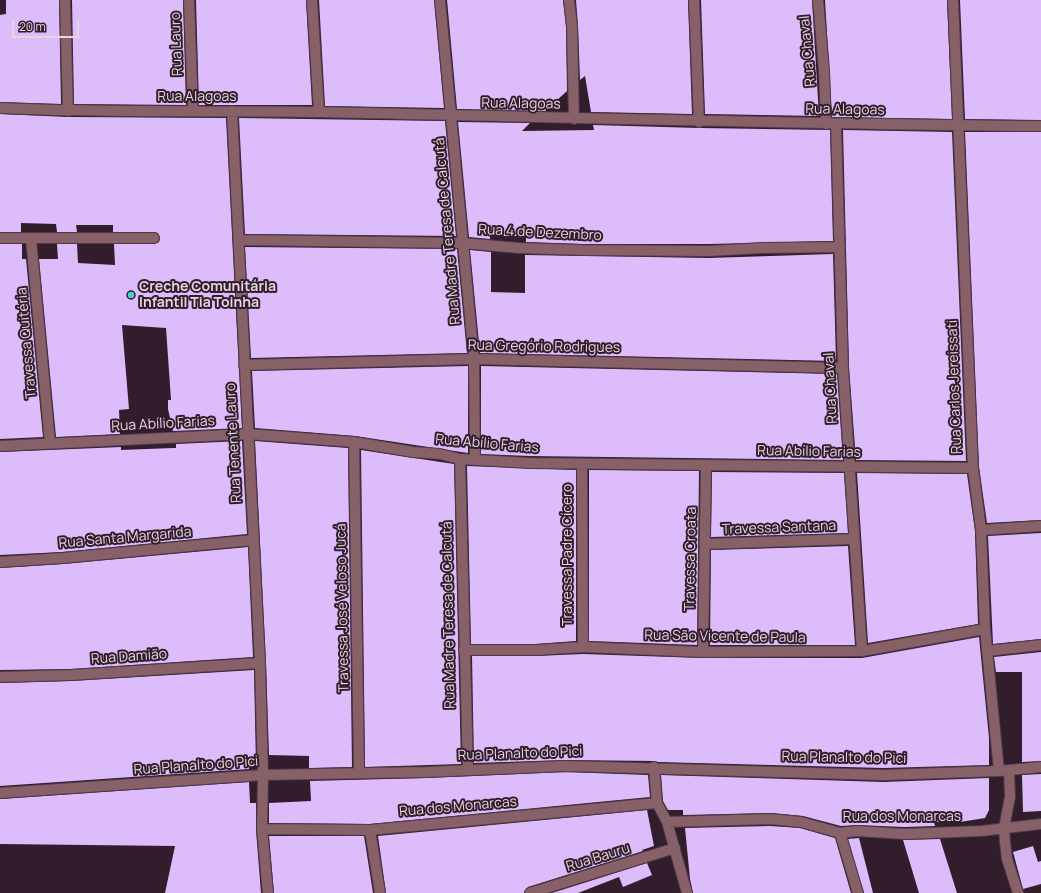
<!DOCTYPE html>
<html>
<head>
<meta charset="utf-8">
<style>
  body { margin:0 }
  #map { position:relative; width:1041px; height:893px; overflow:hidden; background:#311d2c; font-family:Manrope,sans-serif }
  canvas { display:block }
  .scale { position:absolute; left:12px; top:20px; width:67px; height:18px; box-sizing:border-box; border:2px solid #e4d5df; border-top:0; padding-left:5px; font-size:12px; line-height:14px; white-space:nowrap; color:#e4d5df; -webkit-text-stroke:3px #311d2c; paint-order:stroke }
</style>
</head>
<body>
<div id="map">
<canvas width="1041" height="893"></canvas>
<div class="scale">20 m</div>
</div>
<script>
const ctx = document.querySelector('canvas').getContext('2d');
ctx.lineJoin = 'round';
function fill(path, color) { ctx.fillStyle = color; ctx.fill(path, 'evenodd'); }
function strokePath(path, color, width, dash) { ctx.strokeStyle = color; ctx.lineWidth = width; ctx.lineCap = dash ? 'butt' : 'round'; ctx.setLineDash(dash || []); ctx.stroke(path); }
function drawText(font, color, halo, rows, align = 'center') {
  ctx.font = font + ' Manrope,sans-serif'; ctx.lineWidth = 4; ctx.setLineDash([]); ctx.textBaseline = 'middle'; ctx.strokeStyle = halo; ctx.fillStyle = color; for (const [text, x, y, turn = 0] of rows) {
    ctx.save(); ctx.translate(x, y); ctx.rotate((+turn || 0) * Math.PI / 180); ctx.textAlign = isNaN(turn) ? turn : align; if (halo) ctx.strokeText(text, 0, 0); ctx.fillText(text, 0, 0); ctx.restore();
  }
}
const building = new Path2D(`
  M 6,0 L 59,0 L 61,104 L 0,102 L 0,15 L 6,14 Z
  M 72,0 L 183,0 L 186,105 L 74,104 Z
  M 196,0 L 306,0 L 312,105 L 199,105 Z
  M 319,0 L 434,0 L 444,108 L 325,106 Z
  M 447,0 L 563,0 L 566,26 L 567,91 L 545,111 L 457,109 Z
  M 576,0 L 688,0 L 692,114 L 591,112 L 585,76 L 580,80 L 578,26 Z
  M 701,0 L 812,0 L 819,116 L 705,114 Z
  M 825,0 L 947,0 L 952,119 L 832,117 Z
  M 960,0 L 1041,0 L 1041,120 L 965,119 Z
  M 0,114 L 68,117 L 226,118 L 242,428 L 173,431 L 168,409 L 168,400 L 171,400 L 166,328 L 122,325 L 129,409 L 119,410 L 120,434 L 56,437 L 39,259 L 58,259 L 57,244 L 77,244 L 78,263 L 115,265 L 114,244 L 154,244 L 159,242 L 160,238 L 158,233 L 154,232 L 113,232 L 113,225 L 76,225 L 77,232 L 57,232 L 56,224 L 21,223 L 21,232 L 0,232 Z
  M 239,118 L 445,121 L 456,236 L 245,234 Z
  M 458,122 L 530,123 L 522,131 L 594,130 L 593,125 L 699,128 L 830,130 L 833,241 L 709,244 L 582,244 L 526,242 L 526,236 L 490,236 L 490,239 L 469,237 Z
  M 843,130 L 952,132 L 966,461 L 856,460 L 849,368 Z
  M 965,132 L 1041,132 L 1041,520 L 987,523 L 979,467 Z
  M 0,244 L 22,244 L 22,259 L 26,259 L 43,437 L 0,439 Z
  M 245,247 L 457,249 L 467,353 L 251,358 Z
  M 470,250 L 491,252 L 491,292 L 525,293 L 525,255 L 709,258 L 833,254 L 836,361 L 480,353 Z
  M 468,366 L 468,453 L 355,436 L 255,428 L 252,371 Z
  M 481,366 L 837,374 L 843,460 L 529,456 L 481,454 Z
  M 242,441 L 247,534 L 62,552 L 0,555 L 0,452 L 121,447 L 121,450 L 173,448 L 176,448 L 176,444 Z
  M 255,441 L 348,448 L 352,767 L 309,768 L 309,756 L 269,755 L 266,663 Z
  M 361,450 L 454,464 L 461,764 L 365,767 Z
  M 467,466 L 576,470 L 576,641 L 536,644 L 471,644 Z
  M 589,470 L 699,471 L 697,645 L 589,641 Z
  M 712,472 L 844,473 L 848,533 L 711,537 Z
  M 857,473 L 967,474 L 975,531 L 978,624 L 868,643 Z
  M 1041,533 L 1041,639 L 993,644 L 988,536 Z
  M 848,546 L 855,645 L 710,645 L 711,550 Z
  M 248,547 L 253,657 L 71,669 L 0,670 L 0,568 L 63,564 Z
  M 979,637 L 989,738 L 989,765 L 883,768 L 658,762 L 654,761 L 566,760 L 474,763 L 472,656 L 536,656 L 583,654 L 703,658 L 862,658 Z
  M 1041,652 L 1041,761 L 1022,762 L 1022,672 L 996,672 L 994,657 Z
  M 254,670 L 256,767 L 249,767 L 249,769 L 0,786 L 0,683 L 71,681 Z
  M 566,772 L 648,775 L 650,797 L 370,824 L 269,823 L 269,803 L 311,801 L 310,781 L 426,778 Z
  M 1041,774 L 1041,811 L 1023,812 L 1022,775 Z
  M 661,775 L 883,782 L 989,778 L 989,810 L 985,818 L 960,822 L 934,822 L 935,826 L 904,827 L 857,825 L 841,826 L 803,816 L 771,813 L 683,815 L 683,810 L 668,810 L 663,801 Z
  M 249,782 L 250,803 L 256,803 L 256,830 L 261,893 L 165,893 L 175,846 L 0,844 L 0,799 Z
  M 647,810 L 654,846 L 642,850 L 643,851 L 528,887 L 524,893 L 386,893 L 378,836 Z
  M 770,826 L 800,828 L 835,838 L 851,893 L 693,893 L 690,879 L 685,828 Z
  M 269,836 L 364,836 L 373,893 L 274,893 Z
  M 859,838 L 873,893 L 864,893 L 848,839 Z
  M 940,839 L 957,893 L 919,893 L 903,840 Z
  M 1033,846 L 1038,862 L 1041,861 L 1041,884 L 1023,889 L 1013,852 Z
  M 647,863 L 652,875 L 623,887 L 619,877 L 578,893 L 552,893 Z`);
const minor = new Path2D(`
  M 65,0 L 68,111
  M 189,0 L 193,110
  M 312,0 L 319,112
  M 440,0 L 474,359 L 475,460
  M 569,0 L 572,26 L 574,119
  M 694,0 L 699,122
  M 818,0 L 824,70 L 826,124
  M 953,0 L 973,468 L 981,530 L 985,629 L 999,771
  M 0,108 C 106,113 213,110 319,112 C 560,117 800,124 1041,126
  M 232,111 L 260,663 L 263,775 L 262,829 L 268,893
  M 836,124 L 843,368 L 862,651
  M 0,238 L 154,238
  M 31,239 L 50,443
  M 239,240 L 462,243 L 519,248 L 582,250 L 709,251 L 762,248 L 840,247
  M 244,365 L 474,359 L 843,368
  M 354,442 L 359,772
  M 0,446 L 248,434 L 354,442 L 413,452 L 440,454 L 460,459 L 529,463 L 973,468
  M 460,459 L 468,770
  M 582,464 L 583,647
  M 981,530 L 1041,526
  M 705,544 L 854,539
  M 0,562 L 63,558 L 253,540
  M 464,650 L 536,650 L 583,647 L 703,652 L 862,651 L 985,629
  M 987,651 L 1041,645
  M 703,652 L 706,465
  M 0,677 L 71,675 L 260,663
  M 654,767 L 657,803 L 667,822 L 687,893
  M 1009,771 L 1010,797 L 1004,828 L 1005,842 L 1007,859 L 1018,893
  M 0,793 L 263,775 L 426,772 L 566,766 L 883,775 L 999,771 L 1041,767
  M 667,822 L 770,819 L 801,822 L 840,833 L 857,831 L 904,834 L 981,831 L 1041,824
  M 262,829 L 370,830 L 657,803
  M 370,830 L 380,893
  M 840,833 L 858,893
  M 530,893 L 675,848`);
const markers = [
  [131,295,4,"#53cdca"]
];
const streetNames = [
  ["Rua Lauro",177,44,-92],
  ["Rua Chaval",808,51,-95],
  ["Rua Alagoas",197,97],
  ["Rua Alagoas",521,104,1],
  ["Rua Alagoas",845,110,1],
  ["Rua Madre Teresa de Calcutá",448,231,-95],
  ["Rua 4 de Dezembro",540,233,3],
  ["Travessa Quitéria",27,343,-95],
  ["Rua Gregório Rodrigues",544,347,1],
  ["Rua Carlos Jereissati",955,387,-92],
  ["Rua Chaval",831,388,-93],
  ["Rua Abílio Farias",163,424,-3],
  ["Rua Tenente Lauro",234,443,-93],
  ["Rua Abílio Farias",487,444,5],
  ["Rua Abílio Farias",809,452,1],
  ["Travessa Santana",779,528,-2],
  ["Rua Santa Margarida",125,538,-5],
  ["Travessa Padre Cícero",568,555,-90],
  ["Travessa Croata",691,559,-89],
  ["Travessa José Veloso Jucá",343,608,-91],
  ["Rua Madre Teresa de Calcutá",449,615,-91],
  ["Rua São Vicente de Paula",725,637,1],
  ["Rua Damião",129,657,-4],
  ["Rua Planalto do Pici",520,754,-2],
  ["Rua Planalto do Pici",844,758,1],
  ["Rua Planalto do Pici",196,766,-4],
  ["Rua dos Monarcas",458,807,-5],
  ["Rua dos Monarcas",902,817],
  ["Rua Bauru",598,858,-17]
];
const poiNames = [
  ["Creche Comunitária",139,287],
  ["Infantil Tia Toinha",139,303]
];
fill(building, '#dcbcfb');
strokePath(minor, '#4e3a49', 12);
strokePath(minor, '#876068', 10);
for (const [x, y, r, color] of markers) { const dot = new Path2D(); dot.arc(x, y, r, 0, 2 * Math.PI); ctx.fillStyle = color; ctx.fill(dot); strokePath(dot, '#311d2c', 1.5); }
drawText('14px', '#e4d5df', '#311d2c', streetNames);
drawText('bold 14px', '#e4d5df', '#311d2c', poiNames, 'left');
</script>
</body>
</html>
